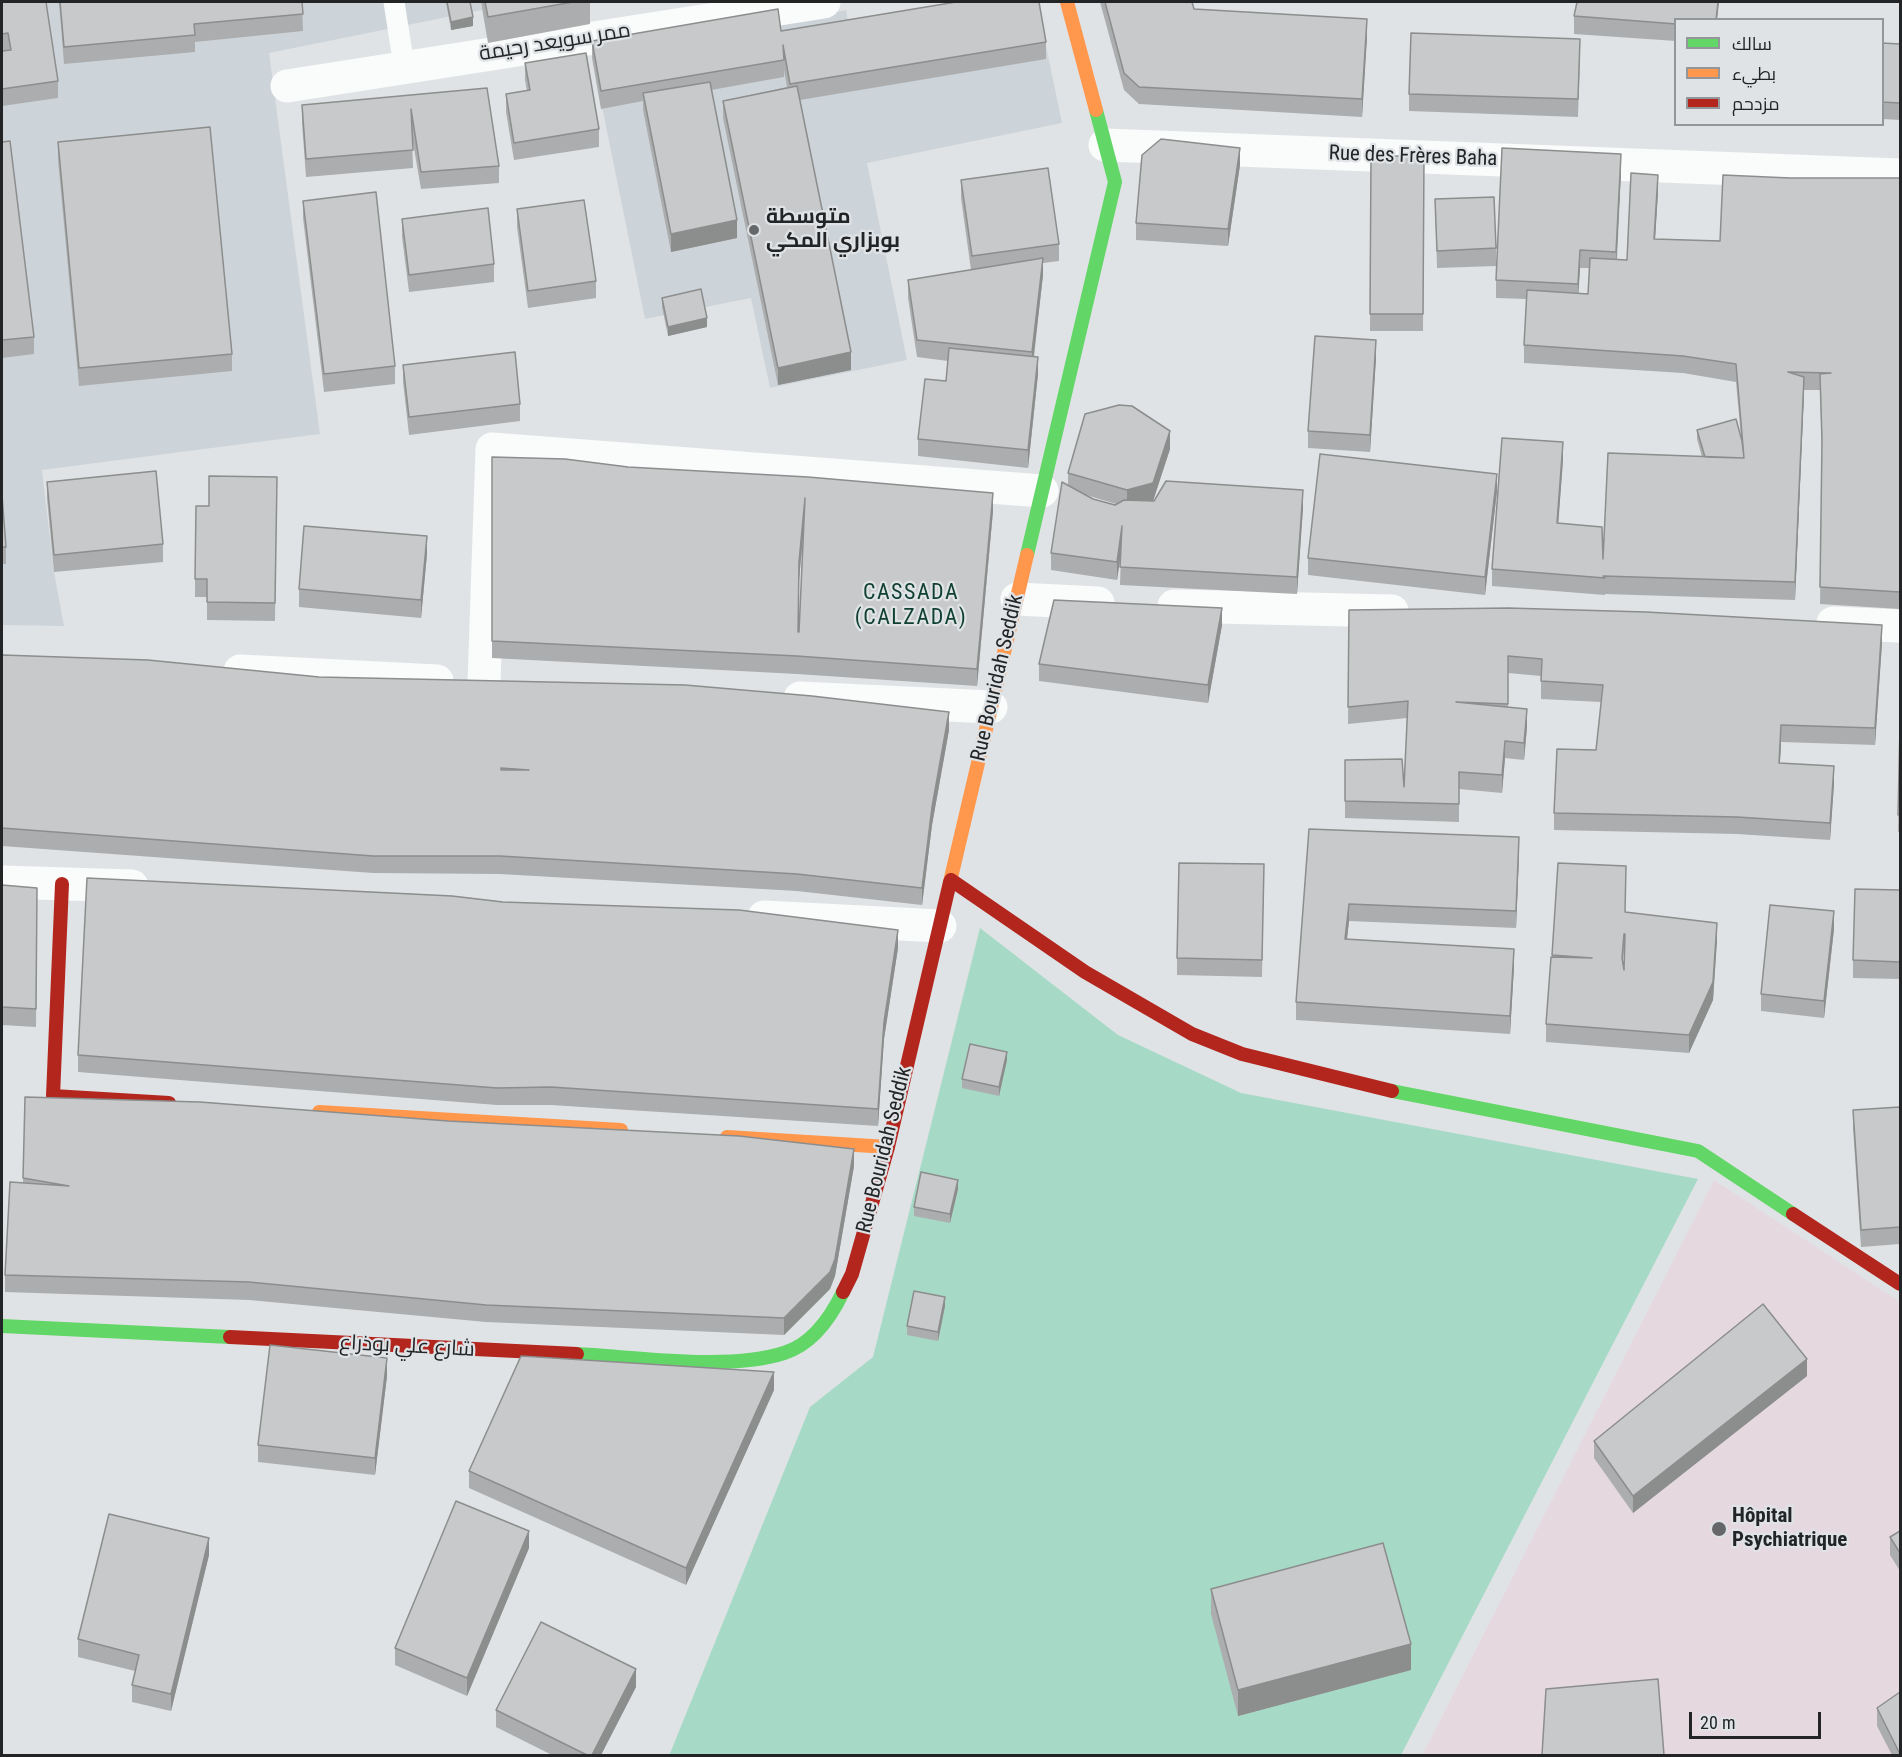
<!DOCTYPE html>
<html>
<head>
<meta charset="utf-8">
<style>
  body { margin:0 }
  #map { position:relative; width:1902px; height:1757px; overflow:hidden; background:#e0e3e5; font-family:"Roboto Condensed",Cairo,sans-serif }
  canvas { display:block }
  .frame { position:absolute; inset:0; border:3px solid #232426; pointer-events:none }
  .legend { position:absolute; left:1674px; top:18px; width:210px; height:108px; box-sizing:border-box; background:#dfe3e6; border:2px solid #949799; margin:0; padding:8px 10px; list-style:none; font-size:18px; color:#232426 }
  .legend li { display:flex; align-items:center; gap:12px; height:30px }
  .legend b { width:30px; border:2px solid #949799 }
  .scale { position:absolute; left:1689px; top:1712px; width:132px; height:27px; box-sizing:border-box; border:3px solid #232426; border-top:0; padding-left:8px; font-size:18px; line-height:21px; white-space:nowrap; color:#232426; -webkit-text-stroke:4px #dfe3e6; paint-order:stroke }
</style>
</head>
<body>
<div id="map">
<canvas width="1902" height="1757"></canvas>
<div class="frame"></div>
<ul class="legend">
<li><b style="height:8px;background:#63d668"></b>سالك</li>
<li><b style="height:8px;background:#ff974d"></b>بطيء</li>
<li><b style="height:8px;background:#b3261e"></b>مزدحم</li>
</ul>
<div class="scale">20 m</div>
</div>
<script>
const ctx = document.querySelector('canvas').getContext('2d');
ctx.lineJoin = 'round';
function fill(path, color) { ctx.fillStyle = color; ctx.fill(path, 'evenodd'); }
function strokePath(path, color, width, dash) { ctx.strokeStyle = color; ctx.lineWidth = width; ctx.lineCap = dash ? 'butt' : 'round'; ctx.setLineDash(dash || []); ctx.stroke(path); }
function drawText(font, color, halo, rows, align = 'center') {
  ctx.font = font + ' "Roboto Condensed",Cairo,sans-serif'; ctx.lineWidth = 4.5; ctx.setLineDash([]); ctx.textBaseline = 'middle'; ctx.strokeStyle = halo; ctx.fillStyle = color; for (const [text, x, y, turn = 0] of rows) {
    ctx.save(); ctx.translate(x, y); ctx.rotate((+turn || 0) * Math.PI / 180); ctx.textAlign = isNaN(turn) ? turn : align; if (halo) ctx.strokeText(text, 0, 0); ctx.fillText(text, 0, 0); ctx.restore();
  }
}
const built = new Path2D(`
  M 2,2 L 481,2 L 482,10 L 269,53 L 320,434 L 42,470 L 54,572 L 64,626 L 2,625 Z
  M 1037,2 L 1062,123 L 867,163 L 907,360 L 770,388 L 751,298 L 645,319 L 593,62 L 846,10 L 849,27 Z`);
const medical = new Path2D(`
  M 1714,1180 L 1900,1302 L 1900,1755 L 1422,1756 Z`);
const green = new Path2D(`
  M 980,928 L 1118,1035 L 1241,1093 L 1698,1179 L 1401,1755 L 669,1756 L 810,1407 L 873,1357 Z`);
const lane = new Path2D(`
  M 394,2 L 404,66`);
const street = new Path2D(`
  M 287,86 L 824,2
  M 1105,145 L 1900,175
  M 1017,599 L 1098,603
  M 1174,606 L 1392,611
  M 1833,623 L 1900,626
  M 240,671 L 437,681
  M 484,683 L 492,449 L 1042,491
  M 800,698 L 991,707
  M 2,882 L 132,886
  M 764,917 L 940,926`);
const fast = new Path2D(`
  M 1027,555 L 1115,182 L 1096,110
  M 1392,1091 L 1698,1151 L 1793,1214
  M 2,1326 L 230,1337
  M 577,1354 C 636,1357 729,1371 784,1353 C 813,1344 831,1317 843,1292`);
const slow = new Path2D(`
  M 1067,2 L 1096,110
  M 950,882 L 1027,555
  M 319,1112 L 621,1130
  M 727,1137 L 888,1147`);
const jam = new Path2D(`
  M 951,880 L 1085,972 L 1192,1034 L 1242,1054 L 1392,1091
  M 62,884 L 53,1096 L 169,1103
  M 1793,1214 L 1900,1284
  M 843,1292 L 852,1274 L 888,1147 L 950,882
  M 230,1337 L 577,1354`);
const wall = new Path2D(`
  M 2,2 L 58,81 L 58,98 L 2,106 Z
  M 59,2 L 302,2 L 303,31 L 195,42 L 195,52 L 64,64 Z
  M 446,2 L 470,2 L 473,26 L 451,30 Z
  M 481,2 L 590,2 L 590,24 L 488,43 Z
  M 1100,2 L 1192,2 L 1194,9 L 1367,37 L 1362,117 L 1139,104 L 1124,90 Z
  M 1574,16 L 1676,20 L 1676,41 L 1574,34 Z
  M 781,31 L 1046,42 L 1046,59 L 800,100 L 851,370 L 778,385 L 723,118 L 723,101 L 787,87 L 784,70 L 784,77 L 711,90 L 737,238 L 671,252 L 643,110 L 643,101 L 601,109 L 592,58 L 592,41 Z
  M 1882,43 L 1900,44 L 1900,120 L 1882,119 Z
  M 1580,56 L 1578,117 L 1409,111 L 1409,94 Z
  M 525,63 L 599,129 L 599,147 L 514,160 L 506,112 L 506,94 L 527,91 L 525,80 Z
  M 487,88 L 499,166 L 499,183 L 421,189 L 412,137 L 413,168 L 306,177 L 302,123 L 302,105 Z
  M 2,142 L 34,337 L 34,354 L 2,358 Z
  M 58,142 L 232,354 L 232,371 L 79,386 L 58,160 Z
  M 1371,156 L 1424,156 L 1423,331 L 1370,331 Z
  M 1240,165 L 1228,246 L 1136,240 L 1136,223 Z
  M 1621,172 L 1617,260 L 1627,260 L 1658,192 L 1655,239 L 1720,241 L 1790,178 L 1900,178 L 1900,609 L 1820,604 L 1822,454 L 1820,390 L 1804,390 L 1795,600 L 1605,594 L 1605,595 L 1492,586 L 1492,569 L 1563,460 L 1558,524 L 1603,559 L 1702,457 L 1697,439 L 1697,430 L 1741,437 L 1736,382 L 1683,373 L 1524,363 L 1524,345 L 1527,299 L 1496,298 L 1496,280 ZM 1580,268 L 1590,268 L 1588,294 L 1578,293 Z
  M 961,180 L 1059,244 L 1059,261 L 1043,263 L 1043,275 L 1034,357 L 1038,374 L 1028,468 L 918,456 L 918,439 L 946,381 L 948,361 L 917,357 L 908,298 L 908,280 L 971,270 L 961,198 Z
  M 1435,199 L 1496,248 L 1496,266 L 1437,268 Z
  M 303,201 L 395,366 L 395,384 L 324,392 L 303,218 Z
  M 517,209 L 596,281 L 596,298 L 528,308 L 517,227 Z
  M 402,219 L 494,264 L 494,282 L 409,292 L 402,237 Z
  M 662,298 L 707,327 L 668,336 L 662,307 Z
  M 1376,358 L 1370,452 L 1308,448 L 1308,431 Z
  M 403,365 L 520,404 L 520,421 L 409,435 L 403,382 Z
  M 1170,449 L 1153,501 L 1151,501 L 1303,508 L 1297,594 L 1120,585 L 1121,555 L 1117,580 L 1051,570 L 1051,553 L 1068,485 L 1068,473 ZM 1086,495 L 1116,504 L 1115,505 L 1093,499 Z
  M 492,457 L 993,511 L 977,686 L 797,674 L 492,658 ZM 804,531 L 799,632 L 798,632 L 799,579 Z
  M 277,477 L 275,621 L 207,620 L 207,597 L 195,597 L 195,579 L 209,506 Z
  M 47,482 L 163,544 L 163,562 L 54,572 L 47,499 Z
  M 1497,491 L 1485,595 L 1308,575 L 1308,558 Z
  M 2,495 L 6,547 L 6,564 L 2,564 Z
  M 427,554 L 421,618 L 299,607 L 299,589 Z
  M 1349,610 L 1882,643 L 1875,745 L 1781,742 L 1780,763 L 1834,784 L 1830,840 L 1737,834 L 1554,830 L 1554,813 L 1596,750 L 1601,702 L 1541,699 L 1541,676 L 1508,673 L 1508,707 L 1527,727 L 1524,760 L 1505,758 L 1502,793 L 1459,789 L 1459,822 L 1345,818 L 1345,760 L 1404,787 L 1407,718 L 1348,724 Z
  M 1222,625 L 1208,703 L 1039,681 L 1039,664 Z
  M 2,655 L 319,677 L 949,730 L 932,825 L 922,905 L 797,891 L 500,874 L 373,873 L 2,846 Z
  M 1900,726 L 1900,832 L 1898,832 Z
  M 1309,829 L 1519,854 L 1516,928 L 1349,921 L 1347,939 L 1514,967 L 1510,1034 L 1296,1020 L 1296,1002 Z
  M 1558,863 L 1625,912 L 1717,940 L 1713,1000 L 1689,1053 L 1546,1042 L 1546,1024 L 1552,957 ZM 1624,951 L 1624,970 L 1623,963 Z
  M 1264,864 L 1262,977 L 1177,975 L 1177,958 Z
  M 2,885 L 37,888 L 36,1027 L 2,1025 Z
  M 1900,890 L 1900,979 L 1853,978 L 1853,960 Z
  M 503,902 L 898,948 L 884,1039 L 878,1126 L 551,1105 L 497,1105 L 78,1072 L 78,1055 Z
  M 1834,929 L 1824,1018 L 1761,1011 L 1761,994 Z
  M 1007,1060 L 999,1096 L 962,1088 L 962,1079 Z
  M 25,1097 L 854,1166 L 835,1276 L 830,1289 L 784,1335 L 486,1322 L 249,1300 L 5,1292 L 5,1275 L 23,1183 Z
  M 1900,1107 L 1900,1244 L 1861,1247 L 1853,1128 L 1853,1110 Z
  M 958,1189 L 950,1223 L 914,1216 L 914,1207 Z
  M 945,1306 L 938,1341 L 907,1335 L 907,1326 Z
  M 387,1376 L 375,1475 L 258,1462 L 258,1445 Z
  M 1807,1376 L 1633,1513 L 1594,1458 L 1594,1441 Z
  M 774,1390 L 686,1585 L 469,1488 L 469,1471 Z
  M 1900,1531 L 1900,1571 L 1890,1555 L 1890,1537 Z
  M 529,1548 L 467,1696 L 395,1665 L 395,1648 Z
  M 209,1555 L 171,1711 L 132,1702 L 132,1685 L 135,1671 L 78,1657 L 78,1639 Z
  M 1211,1589 L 1411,1670 L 1238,1716 L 1211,1614 Z
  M 636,1687 L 601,1755 L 552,1755 L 496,1727 L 496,1710 Z
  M 1900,1692 L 1900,1755 L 1892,1755 L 1877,1726 L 1877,1708 Z`);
const shadedWall = new Path2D(`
  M 1718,2 L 1719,2 L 1717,20 L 1716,20 Z
  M 473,17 L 473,26 L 451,30 L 451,22 Z
  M 1367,19 L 1367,37 L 1362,117 L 1362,99 Z
  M 1240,148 L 1240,165 L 1228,246 L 1228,229 Z
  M 1621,154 L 1621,172 L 1616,269 L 1616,252 Z
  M 1658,175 L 1658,192 L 1654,257 L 1654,239 Z
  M 737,220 L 737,238 L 671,252 L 671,234 Z
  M 1580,250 L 1580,268 L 1578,301 L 1578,284 Z
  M 1043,258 L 1043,275 L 1032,370 L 1032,352 Z
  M 707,318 L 707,327 L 668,336 L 668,327 Z
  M 1376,340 L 1376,358 L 1370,452 L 1370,435 Z
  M 851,352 L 851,370 L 778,385 L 778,368 Z
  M 1038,357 L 1038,374 L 1028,468 L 1028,450 Z
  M 1804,377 L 1804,394 L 1795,600 L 1795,582 Z
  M 1170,431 L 1170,449 L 1153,501 L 1127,507 L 1127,490 Z
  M 1563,442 L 1563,460 L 1557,541 L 1557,523 Z
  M 1497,474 L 1497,491 L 1485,595 L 1485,577 Z
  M 1303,490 L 1303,508 L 1297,594 L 1297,577 Z
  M 993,493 L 993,511 L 977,686 L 977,669 Z
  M 805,498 L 805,515 L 799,579 L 799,562 Z
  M 1122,526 L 1122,544 L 1117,580 L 1117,562 Z
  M 427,536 L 427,554 L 421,618 L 421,600 Z
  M 1222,608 L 1222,625 L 1208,703 L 1208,685 Z
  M 1882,625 L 1882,643 L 1875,745 L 1875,728 Z
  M 1527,709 L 1527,727 L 1524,760 L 1524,743 Z
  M 949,712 L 949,730 L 932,825 L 922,905 L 922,888 L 932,807 Z
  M 1781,725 L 1781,742 L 1779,780 L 1779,763 Z
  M 1505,741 L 1505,758 L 1502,793 L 1502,775 Z
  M 1834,766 L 1834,784 L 1830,840 L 1830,823 Z
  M 1519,837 L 1519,854 L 1516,928 L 1516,911 Z
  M 1349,904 L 1349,921 L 1345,956 L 1345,939 Z
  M 1834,911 L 1834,929 L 1824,1018 L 1824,1001 Z
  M 1717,923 L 1717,940 L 1713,1000 L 1689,1053 L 1689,1035 Z
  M 898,930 L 898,948 L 884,1039 L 878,1126 L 878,1109 L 884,1022 Z
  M 1514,949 L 1514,967 L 1510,1034 L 1510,1016 Z
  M 1007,1052 L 1007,1060 L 999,1096 L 999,1087 Z
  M 854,1149 L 854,1166 L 835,1276 L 830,1289 L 784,1335 L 784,1318 Z
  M 958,1180 L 958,1189 L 950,1223 L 950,1214 Z
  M 945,1297 L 945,1306 L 938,1341 L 938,1332 Z
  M 387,1358 L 387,1376 L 375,1475 L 375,1458 Z
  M 1807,1359 L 1807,1376 L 1633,1513 L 1633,1496 Z
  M 774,1372 L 774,1390 L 686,1585 L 686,1568 Z
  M 529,1531 L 529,1548 L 467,1696 L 467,1678 Z
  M 209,1538 L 209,1555 L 171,1711 L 171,1694 Z
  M 1411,1644 L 1411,1670 L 1238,1716 L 1238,1690 Z
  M 636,1669 L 636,1687 L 601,1755 L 592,1755 Z`);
const building = new Path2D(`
  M 2,2 L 46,2 L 58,81 L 2,89 L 2,51 L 11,50 L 8,33 L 2,34 Z
  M 60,2 L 302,2 L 303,14 L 194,24 L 195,35 L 64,47 Z
  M 447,2 L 470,2 L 473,17 L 451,22 Z
  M 485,2 L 573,2 L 488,17 Z
  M 956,2 L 1039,2 L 1046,42 L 790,84 L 783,45 L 784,60 L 601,91 L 592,41 L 778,9 L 781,31 Z
  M 1105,2 L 1192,2 L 1194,9 L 1367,19 L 1362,99 L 1139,87 L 1124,73 Z
  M 1577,2 L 1718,2 L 1716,20 L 1676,20 L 1676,24 L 1574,16 Z
  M 1411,33 L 1580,39 L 1578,99 L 1409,94 Z
  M 1882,43 L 1900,44 L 1900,103 L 1882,102 Z
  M 586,53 L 599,129 L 514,143 L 506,94 L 530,90 L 525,63 Z
  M 710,82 L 737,220 L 671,234 L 643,93 Z
  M 797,86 L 851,352 L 778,368 L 723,101 Z
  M 487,88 L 499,166 L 421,172 L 411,109 L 413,150 L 306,159 L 302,105 Z
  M 210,127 L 232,354 L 79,368 L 58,142 Z
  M 1161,139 L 1240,148 L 1228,229 L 1136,223 L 1142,155 Z
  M 10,141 L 34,337 L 2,340 L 2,142 Z
  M 1502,148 L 1621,154 L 1616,252 L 1580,250 L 1578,284 L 1496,280 Z
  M 1371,156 L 1424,156 L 1423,314 L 1370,314 Z
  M 1048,168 L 1059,244 L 972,256 L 961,180 Z
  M 1631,173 L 1658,175 L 1654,239 L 1720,241 L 1723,175 L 1790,178 L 1900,178 L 1900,592 L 1820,587 L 1822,441 L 1820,374 L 1831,373 L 1788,372 L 1804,377 L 1795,582 L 1603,576 L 1605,578 L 1492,569 L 1502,438 L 1563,442 L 1557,523 L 1602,527 L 1603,559 L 1608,453 L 1744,458 L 1736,364 L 1683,356 L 1524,345 L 1527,290 L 1588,294 L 1590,258 L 1627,260 Z
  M 376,192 L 395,366 L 324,374 L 303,201 Z
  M 1494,197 L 1496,248 L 1437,251 L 1435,199 Z
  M 584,200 L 596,281 L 528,291 L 517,209 Z
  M 488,208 L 494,264 L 409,275 L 402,219 Z
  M 1043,258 L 1032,352 L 917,340 L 908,280 Z
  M 701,289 L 707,318 L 668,327 L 662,298 Z
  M 1315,336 L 1376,340 L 1370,435 L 1308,431 Z
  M 949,348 L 1038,357 L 1028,450 L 918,439 L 925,379 L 946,381 Z
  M 515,352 L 520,404 L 409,417 L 403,365 Z
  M 1119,405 L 1132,406 L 1170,431 L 1153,483 L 1127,490 L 1068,473 L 1085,414 Z
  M 1736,419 L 1742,441 L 1744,458 L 1705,457 L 1697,430 Z
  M 1320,454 L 1497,474 L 1485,577 L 1308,558 Z
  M 492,457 L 565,459 L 628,467 L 808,477 L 993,493 L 977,669 L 797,656 L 492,641 ZM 805,498 L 799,632 L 798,632 L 799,562 Z
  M 156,471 L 163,544 L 54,555 L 47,482 Z
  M 209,476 L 277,477 L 275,603 L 207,602 L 207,579 L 195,579 L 196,506 L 209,506 Z
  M 1166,481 L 1303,490 L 1297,577 L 1120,567 L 1122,526 L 1117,562 L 1051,553 L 1062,482 L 1093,499 L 1115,505 L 1124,500 L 1154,501 Z
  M 2,495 L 6,547 L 2,547 Z
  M 304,526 L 427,536 L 421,600 L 299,589 Z
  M 1054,600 L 1222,608 L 1208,685 L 1039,664 Z
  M 1508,608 L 1646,612 L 1882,625 L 1875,728 L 1781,725 L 1779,763 L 1834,766 L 1830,823 L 1737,817 L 1554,813 L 1557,749 L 1596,750 L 1603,685 L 1541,681 L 1542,659 L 1508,656 L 1508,704 L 1456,702 L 1527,709 L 1524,743 L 1505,741 L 1502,775 L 1459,772 L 1459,804 L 1345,801 L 1345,760 L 1402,759 L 1404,787 L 1408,701 L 1348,707 L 1349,610 Z
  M 2,655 L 148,660 L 319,677 L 685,685 L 812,696 L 949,712 L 932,807 L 922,888 L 797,874 L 500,856 L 373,856 L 2,828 ZM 501,768 L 529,770 L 501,770 Z
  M 1900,726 L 1900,815 L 1898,815 Z
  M 1309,829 L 1519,837 L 1516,911 L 1349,904 L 1345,939 L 1514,949 L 1510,1016 L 1296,1002 Z
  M 1179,863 L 1264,864 L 1262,960 L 1177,958 Z
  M 1558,863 L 1626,866 L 1625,912 L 1717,923 L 1713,982 L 1689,1035 L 1546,1024 L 1551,957 L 1592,958 L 1552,955 ZM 1624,934 L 1625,934 L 1624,970 L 1622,958 Z
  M 87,878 L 452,896 L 503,902 L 739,910 L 898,930 L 884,1022 L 878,1109 L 551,1087 L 497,1088 L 78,1055 Z
  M 2,885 L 37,888 L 36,1009 L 2,1007 Z
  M 1855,889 L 1900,890 L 1900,962 L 1853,960 Z
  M 1770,905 L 1834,911 L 1824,1001 L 1761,994 Z
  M 970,1044 L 1007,1052 L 999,1087 L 962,1079 Z
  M 25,1097 L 200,1102 L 448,1121 L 739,1136 L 854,1149 L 835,1259 L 830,1272 L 784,1318 L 486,1305 L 249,1282 L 5,1275 L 10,1182 L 69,1186 L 23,1178 Z
  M 1900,1107 L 1900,1227 L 1861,1230 L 1853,1110 Z
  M 921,1172 L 958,1180 L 950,1214 L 914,1207 Z
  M 914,1291 L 945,1297 L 938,1332 L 907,1326 Z
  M 1763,1304 L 1807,1359 L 1633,1496 L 1594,1441 Z
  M 270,1345 L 387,1358 L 375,1458 L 258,1445 Z
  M 521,1356 L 774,1372 L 686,1568 L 469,1471 Z
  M 456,1501 L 529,1531 L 467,1678 L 395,1648 Z
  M 109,1514 L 209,1538 L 171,1694 L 132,1685 L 139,1655 L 78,1639 Z
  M 1900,1531 L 1900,1553 L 1890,1537 Z
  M 1383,1543 L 1411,1644 L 1238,1690 L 1211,1589 Z
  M 541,1622 L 636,1669 L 592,1755 L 587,1755 L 496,1710 Z
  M 1658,1679 L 1664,1755 L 1542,1755 L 1546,1689 Z
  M 1900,1692 L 1900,1754 L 1877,1708 Z`);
const markers = [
  [754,230,6,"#656769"],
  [1719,1529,8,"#656769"]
];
const streetNames = [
  ["ممر سويعد رحيمة",555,43,-9],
  ["Rue des Frères Baha",1413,157,2],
  ["Rue Bouridah Seddik",998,678,-77],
  ["Rue Bouridah Seddik",885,1150,-76],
  ["شارع علي بوذراع",407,1347,3]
];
const poiNames = [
  ["متوسطة",766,218],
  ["بوبزاري المكي",766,242],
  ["Hôpital",1732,1517],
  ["Psychiatrique",1732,1541]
];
const neighbourhoodNames = [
  ["CASSADA",911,593],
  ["(CALZADA)",911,618]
];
fill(built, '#cdd4d9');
fill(medical, '#e5d9df');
fill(green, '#a7dac6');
strokePath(lane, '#fafbfb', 21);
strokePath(street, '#fafbfb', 33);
strokePath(fast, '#63d668', 14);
strokePath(slow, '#ff974d', 14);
strokePath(jam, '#b3261e', 14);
fill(wall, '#acadae');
fill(shadedWall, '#8c8d8d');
fill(building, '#c8c9ca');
strokePath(building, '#8c8d8d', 1.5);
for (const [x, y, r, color] of markers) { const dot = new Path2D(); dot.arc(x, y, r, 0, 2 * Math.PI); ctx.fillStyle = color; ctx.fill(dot); strokePath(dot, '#dfe3e6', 2); }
drawText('21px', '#232426', '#dfe3e6', streetNames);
drawText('bold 21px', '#232426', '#dfe3e6', poiNames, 'left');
ctx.letterSpacing = '1.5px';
drawText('22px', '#10402f', '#dfe3e6', neighbourhoodNames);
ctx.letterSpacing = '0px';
</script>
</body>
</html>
